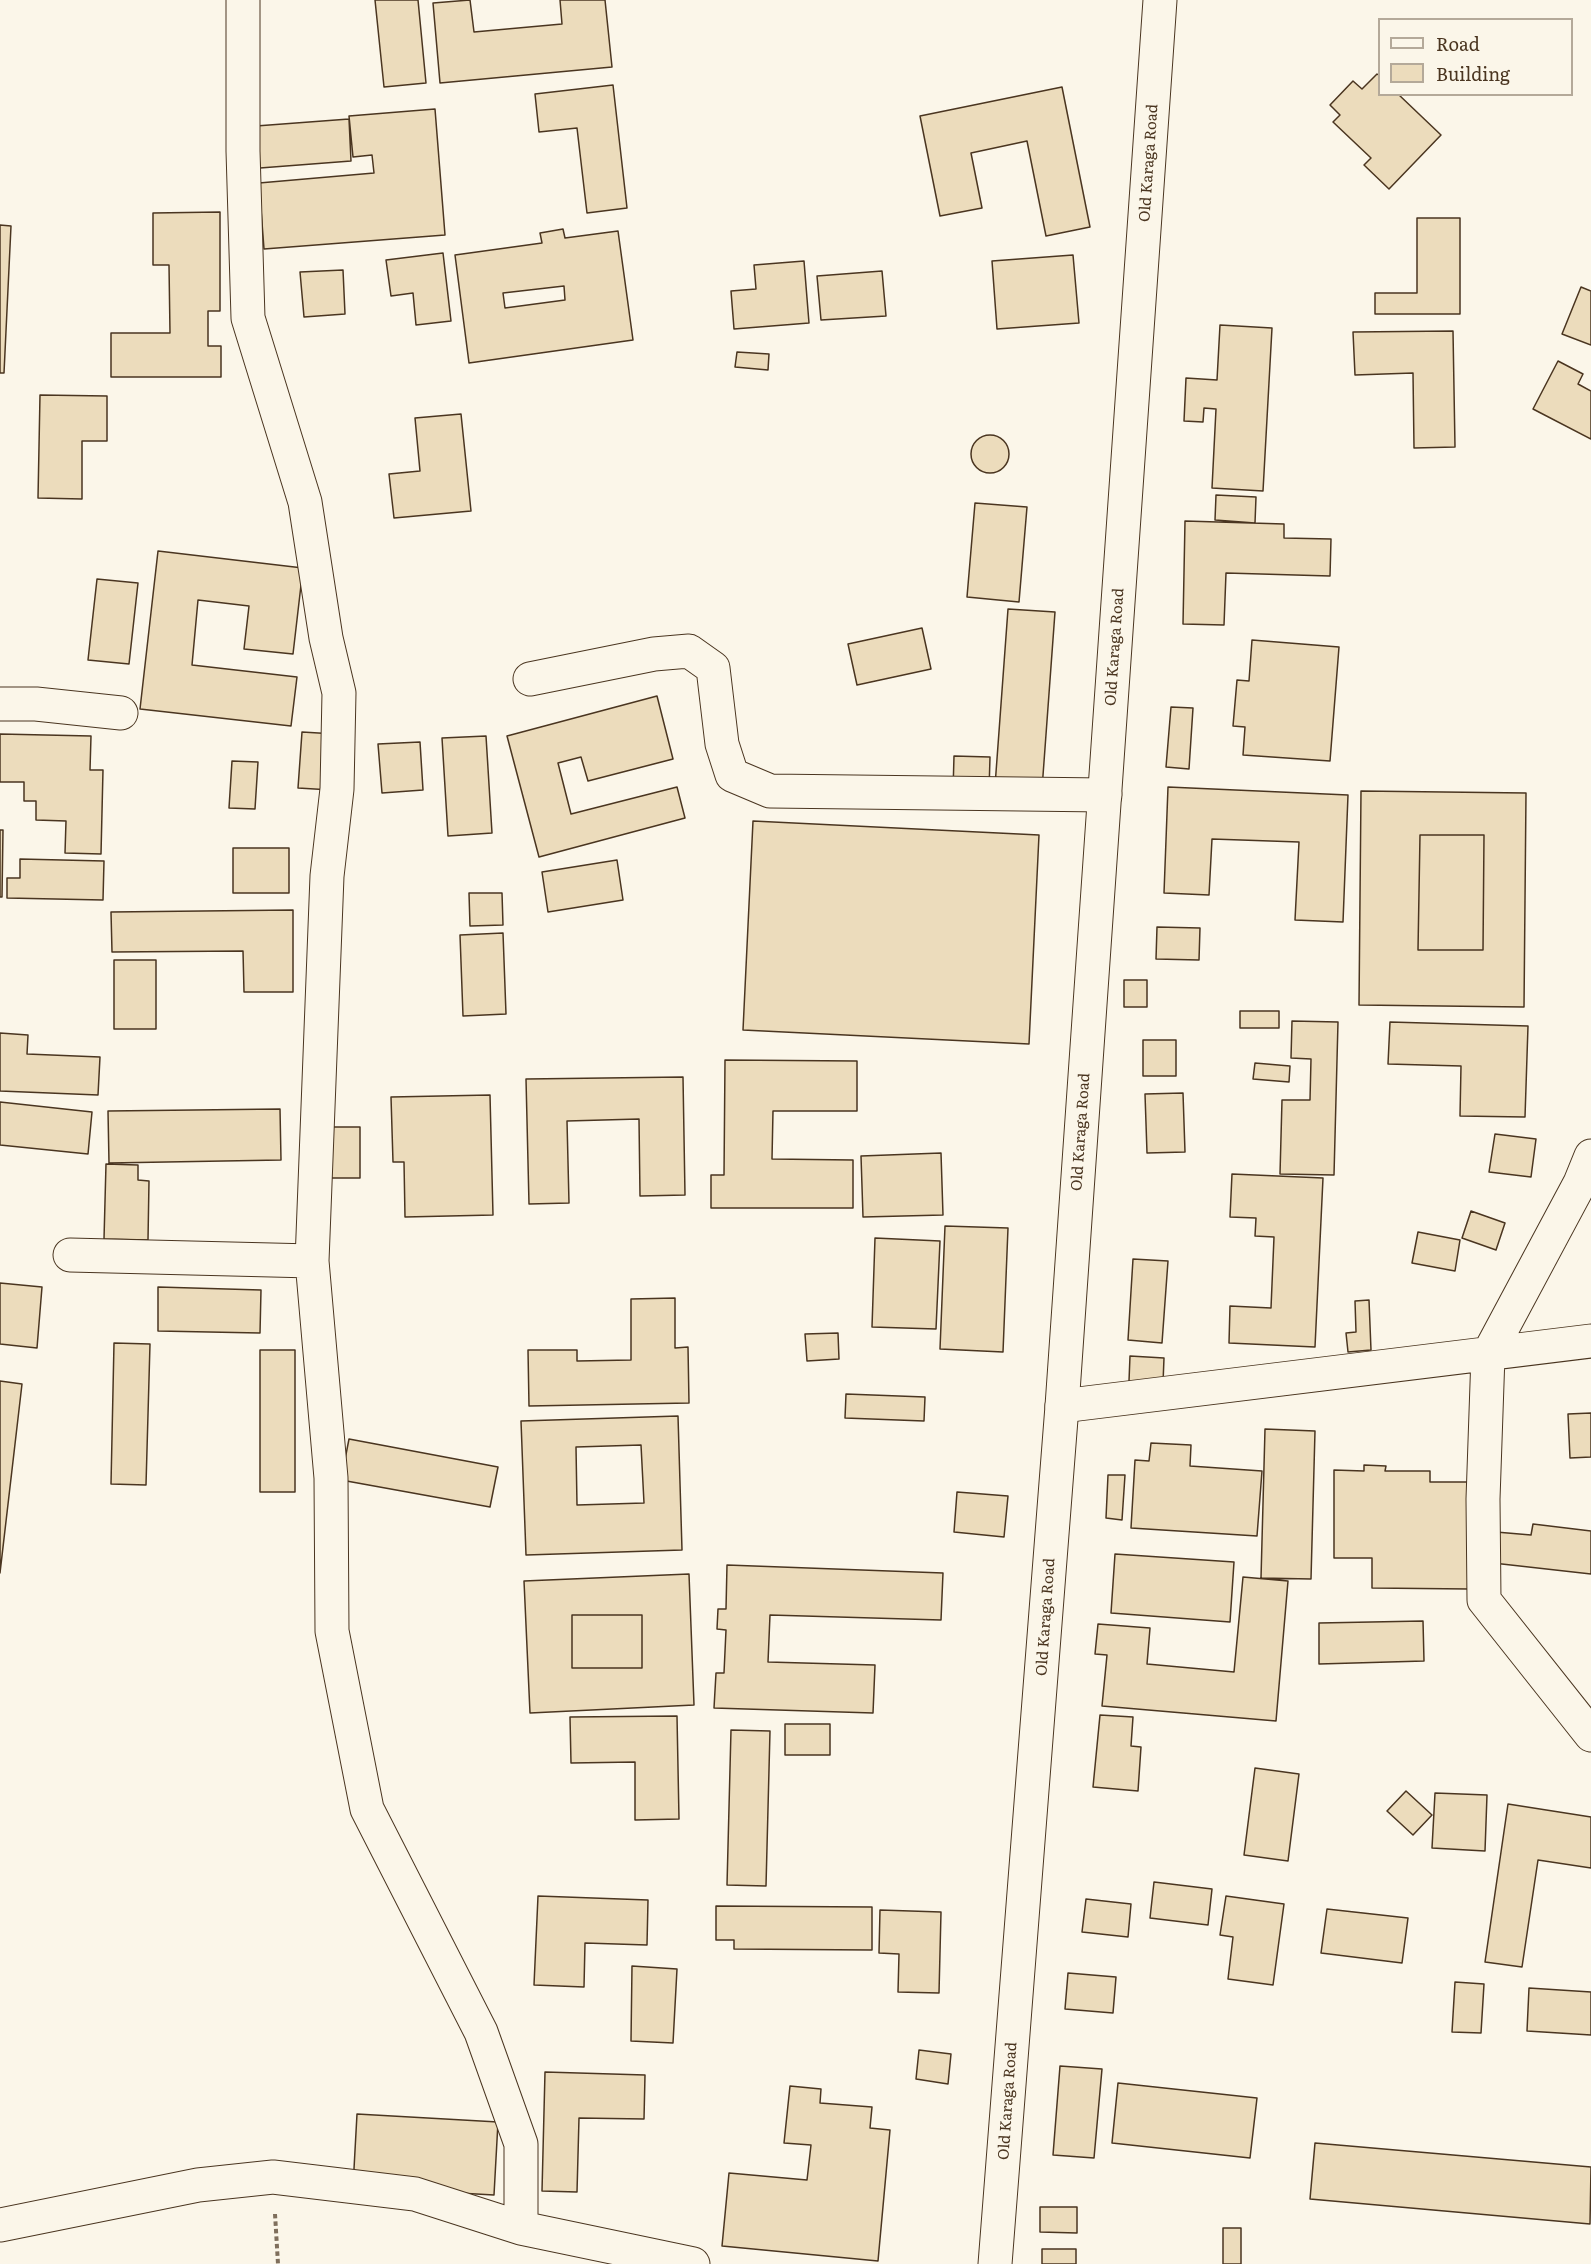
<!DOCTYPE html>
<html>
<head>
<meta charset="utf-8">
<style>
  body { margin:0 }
  #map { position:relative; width:1591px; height:2264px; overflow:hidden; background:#fbf6e9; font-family:Literata,serif }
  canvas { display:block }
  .legend { position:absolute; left:1378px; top:18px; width:195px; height:78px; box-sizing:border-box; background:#fbf6e9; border:2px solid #b4a999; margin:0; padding:8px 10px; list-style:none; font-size:18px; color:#4a3520 }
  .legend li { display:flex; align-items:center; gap:12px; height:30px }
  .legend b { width:30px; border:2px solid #b4a999 }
</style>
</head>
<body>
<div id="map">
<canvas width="1591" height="2264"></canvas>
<ul class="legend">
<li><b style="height:8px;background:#fbf6e9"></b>Road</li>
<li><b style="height:16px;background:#ecdcbc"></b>Building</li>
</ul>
</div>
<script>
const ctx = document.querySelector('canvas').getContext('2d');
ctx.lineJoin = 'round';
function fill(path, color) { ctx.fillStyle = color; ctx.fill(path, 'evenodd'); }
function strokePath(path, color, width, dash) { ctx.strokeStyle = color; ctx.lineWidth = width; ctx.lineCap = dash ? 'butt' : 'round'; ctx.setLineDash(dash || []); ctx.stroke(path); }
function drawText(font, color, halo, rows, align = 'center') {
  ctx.font = font + ' Literata,serif'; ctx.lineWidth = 4.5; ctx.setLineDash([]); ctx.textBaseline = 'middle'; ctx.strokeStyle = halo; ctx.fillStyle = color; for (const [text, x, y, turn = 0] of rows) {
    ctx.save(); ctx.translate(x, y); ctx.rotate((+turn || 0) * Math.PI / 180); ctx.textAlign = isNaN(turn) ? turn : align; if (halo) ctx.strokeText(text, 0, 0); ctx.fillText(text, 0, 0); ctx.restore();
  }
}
const building = new Path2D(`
  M 375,0 L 418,0 L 426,83 L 384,87 Z
  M 470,0 L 474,32 L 562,24 L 560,0 L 605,0 L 612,67 L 440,83 L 433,3 Z
  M 1377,74 L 1380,76 L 1380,94 L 1398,94 L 1441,135 L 1389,189 L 1364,165 L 1371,158 L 1333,122 L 1340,115 L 1330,105 L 1353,81 L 1362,89 Z
  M 613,85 L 627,208 L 587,213 L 577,128 L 539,132 L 535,94 Z
  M 1062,87 L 1090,227 L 1046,236 L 1027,141 L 971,153 L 982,208 L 940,216 L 920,116 Z
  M 435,109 L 445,235 L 264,249 L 259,183 L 374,173 L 372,155 L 353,157 L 349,116 Z
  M 349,119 L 351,161 L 260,168 L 256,126 Z
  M 220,212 L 220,311 L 208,311 L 208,346 L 221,346 L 221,377 L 111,377 L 111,333 L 170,333 L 169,265 L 153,265 L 153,213 Z
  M 1417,218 L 1460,218 L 1460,314 L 1375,314 L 1375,293 L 1417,293 Z
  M 0,225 L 11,226 L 4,373 L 0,373 Z
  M 563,229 L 565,238 L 618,231 L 633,340 L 469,363 L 455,255 L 542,243 L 540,233 ZM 564,286 L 565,300 L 505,308 L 503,293 Z
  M 443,253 L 451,321 L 416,325 L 413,293 L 391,296 L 386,260 Z
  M 1073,255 L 1079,323 L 997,329 L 992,261 Z
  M 804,261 L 809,323 L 734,329 L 731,291 L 756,289 L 754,265 Z
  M 343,270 L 345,314 L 304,317 L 300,272 Z
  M 882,271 L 886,316 L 821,320 L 817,276 Z
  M 1581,287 L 1591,291 L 1591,345 L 1562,334 Z
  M 1220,325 L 1272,328 L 1263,491 L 1212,488 L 1216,409 L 1204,408 L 1203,422 L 1184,421 L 1186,378 L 1217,380 Z
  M 1453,331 L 1455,447 L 1414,448 L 1413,373 L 1355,375 L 1353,332 Z
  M 737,352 L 769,354 L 768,370 L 735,367 Z
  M 1558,361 L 1583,374 L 1578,384 L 1591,391 L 1591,439 L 1533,409 Z
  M 40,395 L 107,396 L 107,441 L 82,441 L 82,499 L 38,498 Z
  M 461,414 L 471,511 L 394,518 L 389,474 L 420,471 L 415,418 Z
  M971 454a19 19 0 1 1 38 0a19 19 0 1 1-38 0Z
  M 1216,495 L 1256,497 L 1255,523 L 1215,520 Z
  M 975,503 L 1027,507 L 1019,602 L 967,597 Z
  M 1185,521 L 1284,524 L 1284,538 L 1331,539 L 1330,576 L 1226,573 L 1224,625 L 1183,624 Z
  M 158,551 L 303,568 L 293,654 L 244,649 L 249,606 L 198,600 L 192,665 L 297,677 L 291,726 L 140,709 Z
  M 97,579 L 138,583 L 129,664 L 88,660 Z
  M 1008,609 L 1055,612 L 1042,789 L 995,786 Z
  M 922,628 L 931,669 L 857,685 L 848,644 Z
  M 1252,640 L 1339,647 L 1330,761 L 1243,755 L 1245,727 L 1233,726 L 1237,680 L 1249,681 Z
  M 657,696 L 673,759 L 588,781 L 581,757 L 558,763 L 571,814 L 677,787 L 685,818 L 539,857 L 507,736 Z
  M 1171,707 L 1193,708 L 1189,769 L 1166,767 Z
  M 302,732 L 335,734 L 331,790 L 298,788 Z
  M 0,734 L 91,736 L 90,770 L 103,770 L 101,854 L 65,853 L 66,821 L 36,820 L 36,801 L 24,801 L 24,782 L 0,782 Z
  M 486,736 L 492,833 L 448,836 L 442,738 Z
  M 420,742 L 423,790 L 382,793 L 378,744 Z
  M 954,756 L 990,757 L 989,791 L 953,791 Z
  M 232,761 L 258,762 L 255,809 L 229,808 Z
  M 1168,787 L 1348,795 L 1343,922 L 1295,920 L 1299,842 L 1212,839 L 1209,895 L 1164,893 Z
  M 1361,791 L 1526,793 L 1524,1007 L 1359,1005 ZM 1420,835 L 1484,835 L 1483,950 L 1418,950 Z
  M 753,821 L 1039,835 L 1029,1044 L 743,1030 Z
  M 0,830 L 3,830 L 2,897 L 0,897 Z
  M 1420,835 L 1484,835 L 1483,950 L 1418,950 Z
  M 233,848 L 289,848 L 289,893 L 233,893 Z
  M 20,859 L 104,861 L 103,900 L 7,898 L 7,878 L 20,878 Z
  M 617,860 L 623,900 L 548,912 L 542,872 Z
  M 469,893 L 502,893 L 503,925 L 470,926 Z
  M 293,910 L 293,992 L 244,992 L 243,951 L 112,952 L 111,912 Z
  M 1157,927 L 1200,928 L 1199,960 L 1156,959 Z
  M 503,933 L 506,1014 L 463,1016 L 460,935 Z
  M 114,960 L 156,960 L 156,1029 L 114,1029 Z
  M 1124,980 L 1147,980 L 1147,1007 L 1124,1007 Z
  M 1240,1011 L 1279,1011 L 1279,1028 L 1240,1028 Z
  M 1292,1021 L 1338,1022 L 1334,1175 L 1280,1174 L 1282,1100 L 1310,1100 L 1311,1059 L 1291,1058 Z
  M 1390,1022 L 1528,1026 L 1525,1117 L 1460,1116 L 1461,1066 L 1388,1064 Z
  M 0,1033 L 28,1035 L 27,1054 L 100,1057 L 98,1095 L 0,1091 Z
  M 1143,1040 L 1176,1040 L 1176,1076 L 1143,1076 Z
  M 725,1060 L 857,1061 L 857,1111 L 773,1111 L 772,1159 L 853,1160 L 853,1208 L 711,1208 L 711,1175 L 724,1175 Z
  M 1255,1063 L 1290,1066 L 1289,1082 L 1253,1079 Z
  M 683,1077 L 685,1195 L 640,1196 L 639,1119 L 567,1121 L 569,1203 L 529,1204 L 526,1079 Z
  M 1183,1093 L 1185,1152 L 1147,1153 L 1145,1094 Z
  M 490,1095 L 493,1215 L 405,1217 L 404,1162 L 393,1162 L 391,1097 Z
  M 0,1102 L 92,1112 L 88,1154 L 0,1145 Z
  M 280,1109 L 281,1160 L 109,1163 L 108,1111 Z
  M 325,1127 L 360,1127 L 360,1178 L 325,1178 Z
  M 1495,1134 L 1536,1139 L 1531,1177 L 1489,1172 Z
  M 941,1153 L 943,1215 L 863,1217 L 861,1156 Z
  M 106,1164 L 138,1165 L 138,1180 L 149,1181 L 148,1240 L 104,1239 Z
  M 1232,1174 L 1323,1178 L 1315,1347 L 1229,1343 L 1230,1306 L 1271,1308 L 1274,1237 L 1255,1236 L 1256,1218 L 1230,1217 Z
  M 1471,1211 L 1505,1223 L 1496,1250 L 1462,1238 Z
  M 945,1226 L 1008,1228 L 1003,1352 L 940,1349 Z
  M 1418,1232 L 1460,1240 L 1455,1271 L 1412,1263 Z
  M 875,1238 L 940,1241 L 936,1329 L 872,1327 Z
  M 1133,1259 L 1168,1261 L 1162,1343 L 1128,1340 Z
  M 0,1283 L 42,1287 L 37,1348 L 0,1344 Z
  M 158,1287 L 261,1290 L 260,1333 L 158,1331 Z
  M 675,1298 L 675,1348 L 688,1347 L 689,1403 L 529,1406 L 528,1350 L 577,1350 L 577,1361 L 631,1360 L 631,1299 Z
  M 1369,1300 L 1371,1350 L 1348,1352 L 1346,1333 L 1356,1332 L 1355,1301 Z
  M 838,1333 L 839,1359 L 807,1361 L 805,1334 Z
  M 114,1343 L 150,1344 L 146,1485 L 111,1484 Z
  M 260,1350 L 295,1350 L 295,1492 L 260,1492 Z
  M 1130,1356 L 1164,1358 L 1163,1383 L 1129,1381 Z
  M 0,1381 L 22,1384 L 0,1573 Z
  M 846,1394 L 925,1397 L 924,1421 L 845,1418 Z
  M 1591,1413 L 1591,1457 L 1570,1458 L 1568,1414 Z
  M 678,1416 L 682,1550 L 526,1555 L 521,1421 ZM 641,1445 L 644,1503 L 577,1505 L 576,1447 Z
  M 1265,1429 L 1315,1431 L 1311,1579 L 1261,1578 Z
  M 349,1439 L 498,1467 L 490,1507 L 341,1480 Z
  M 1151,1443 L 1191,1445 L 1190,1466 L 1262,1471 L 1257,1536 L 1131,1528 L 1135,1460 L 1149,1461 Z
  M 1364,1465 L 1386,1466 L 1385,1471 L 1430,1471 L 1430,1482 L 1467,1482 L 1467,1511 L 1473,1511 L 1469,1589 L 1372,1588 L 1372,1558 L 1334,1558 L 1334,1470 L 1364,1471 Z
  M 1108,1475 L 1125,1475 L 1122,1520 L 1106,1518 Z
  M 957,1492 L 1008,1496 L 1004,1537 L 954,1532 Z
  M 1533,1524 L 1591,1531 L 1591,1574 L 1493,1563 L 1496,1532 L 1531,1535 Z
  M 1115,1554 L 1234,1562 L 1230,1622 L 1111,1613 Z
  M 727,1565 L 943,1573 L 941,1620 L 770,1615 L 768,1662 L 875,1665 L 873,1713 L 714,1708 L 716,1673 L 724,1673 L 726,1630 L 717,1629 L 718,1609 L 726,1609 Z
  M 689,1574 L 694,1705 L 530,1713 L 524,1581 ZM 572,1615 L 642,1615 L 642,1668 L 572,1668 Z
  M 1243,1577 L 1288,1581 L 1276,1721 L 1102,1706 L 1107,1655 L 1095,1654 L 1098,1624 L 1150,1628 L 1147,1664 L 1234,1672 Z
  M 572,1615 L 642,1615 L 642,1668 L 572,1668 Z
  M 1423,1621 L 1424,1661 L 1319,1664 L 1319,1623 Z
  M 1100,1715 L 1133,1717 L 1131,1746 L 1141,1747 L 1138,1791 L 1093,1787 Z
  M 677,1716 L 679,1819 L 635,1820 L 635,1762 L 571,1763 L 570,1717 Z
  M 785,1724 L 830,1724 L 830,1755 L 785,1755 Z
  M 731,1730 L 770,1731 L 766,1886 L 727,1885 Z
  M 1255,1768 L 1299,1774 L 1288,1861 L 1244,1855 Z
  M 1406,1791 L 1432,1815 L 1413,1835 L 1387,1811 Z
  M 1435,1793 L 1487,1795 L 1485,1851 L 1432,1848 Z
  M 1508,1804 L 1591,1817 L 1591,1868 L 1538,1860 L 1522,1967 L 1485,1962 Z
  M 1154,1882 L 1212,1889 L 1208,1925 L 1150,1918 Z
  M 538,1896 L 648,1900 L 647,1945 L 585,1943 L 584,1987 L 534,1985 Z
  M 1226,1896 L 1284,1904 L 1273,1985 L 1228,1979 L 1233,1937 L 1220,1935 Z
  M 1086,1899 L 1131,1904 L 1128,1937 L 1082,1932 Z
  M 716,1906 L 872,1907 L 872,1950 L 734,1949 L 734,1940 L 716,1940 Z
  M 1327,1909 L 1408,1918 L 1402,1963 L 1321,1953 Z
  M 880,1910 L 941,1912 L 939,1993 L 898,1992 L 899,1954 L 879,1953 Z
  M 632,1966 L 677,1969 L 673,2043 L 631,2041 Z
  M 1068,1973 L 1116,1977 L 1113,2013 L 1065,2009 Z
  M 1455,1982 L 1484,1984 L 1481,2033 L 1452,2032 Z
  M 1529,1988 L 1591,1992 L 1591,2035 L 1527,2031 Z
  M 919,2050 L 951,2054 L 948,2084 L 916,2079 Z
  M 1060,2066 L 1102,2069 L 1094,2158 L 1053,2155 Z
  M 545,2072 L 645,2075 L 644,2119 L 579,2118 L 577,2192 L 542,2191 Z
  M 1118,2083 L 1257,2098 L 1250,2158 L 1112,2143 Z
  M 790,2086 L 821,2089 L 820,2103 L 872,2107 L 870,2128 L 890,2130 L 878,2261 L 722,2246 L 729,2173 L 807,2180 L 811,2145 L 784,2143 Z
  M 357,2114 L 498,2122 L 494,2195 L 353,2187 Z
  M 1315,2143 L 1591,2167 L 1590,2224 L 1310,2199 Z
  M 1040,2207 L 1077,2207 L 1077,2233 L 1040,2232 Z
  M 1223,2228 L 1241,2228 L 1241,2264 L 1223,2264 Z
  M 1042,2249 L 1076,2249 L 1076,2264 L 1042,2264 Z`);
const path = new Path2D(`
  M 275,2214 L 278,2264`);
const minor = new Path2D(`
  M 243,0 L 243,151 L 248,318 L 305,502 L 326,638 L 339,693 L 337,789 L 327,876 L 312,1261 L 331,1478 L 332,1631 L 367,1809 L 481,2032 L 521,2144 L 521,2228
  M 530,679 L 654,654 L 689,651 L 713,668 L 722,744 L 732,775 L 770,791 L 1105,795
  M 0,704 L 36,704 L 121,713
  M 1591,1156 L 1580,1183 L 1488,1355 L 1483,1499 L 1484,1600 L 1591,1735
  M 70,1255 L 312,1261
  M 1062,1406 L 1591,1341
  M 0,2225 L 198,2185 L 273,2177 L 415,2194 L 521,2228 L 693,2264`);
const tertiary = new Path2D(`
  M 995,2264 L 1062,1406 L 1160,0`);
const streetNames = [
  ["Old Karaga Road",1149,163,-86],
  ["Old Karaga Road",1115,647,-86],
  ["Old Karaga Road",1081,1132,-86],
  ["Old Karaga Road",1046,1617,-86],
  ["Old Karaga Road",1008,2101,-86]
];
fill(building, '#ecdcbc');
strokePath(building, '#4a3520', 1.5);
strokePath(minor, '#4a3520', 35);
strokePath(tertiary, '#4a3520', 35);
strokePath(path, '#7f6f5c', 4, [4.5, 3]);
strokePath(minor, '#fbf6e9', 33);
strokePath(tertiary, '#fbf6e9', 33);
drawText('15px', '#4a3520', '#fbf6e9', streetNames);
</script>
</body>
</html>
